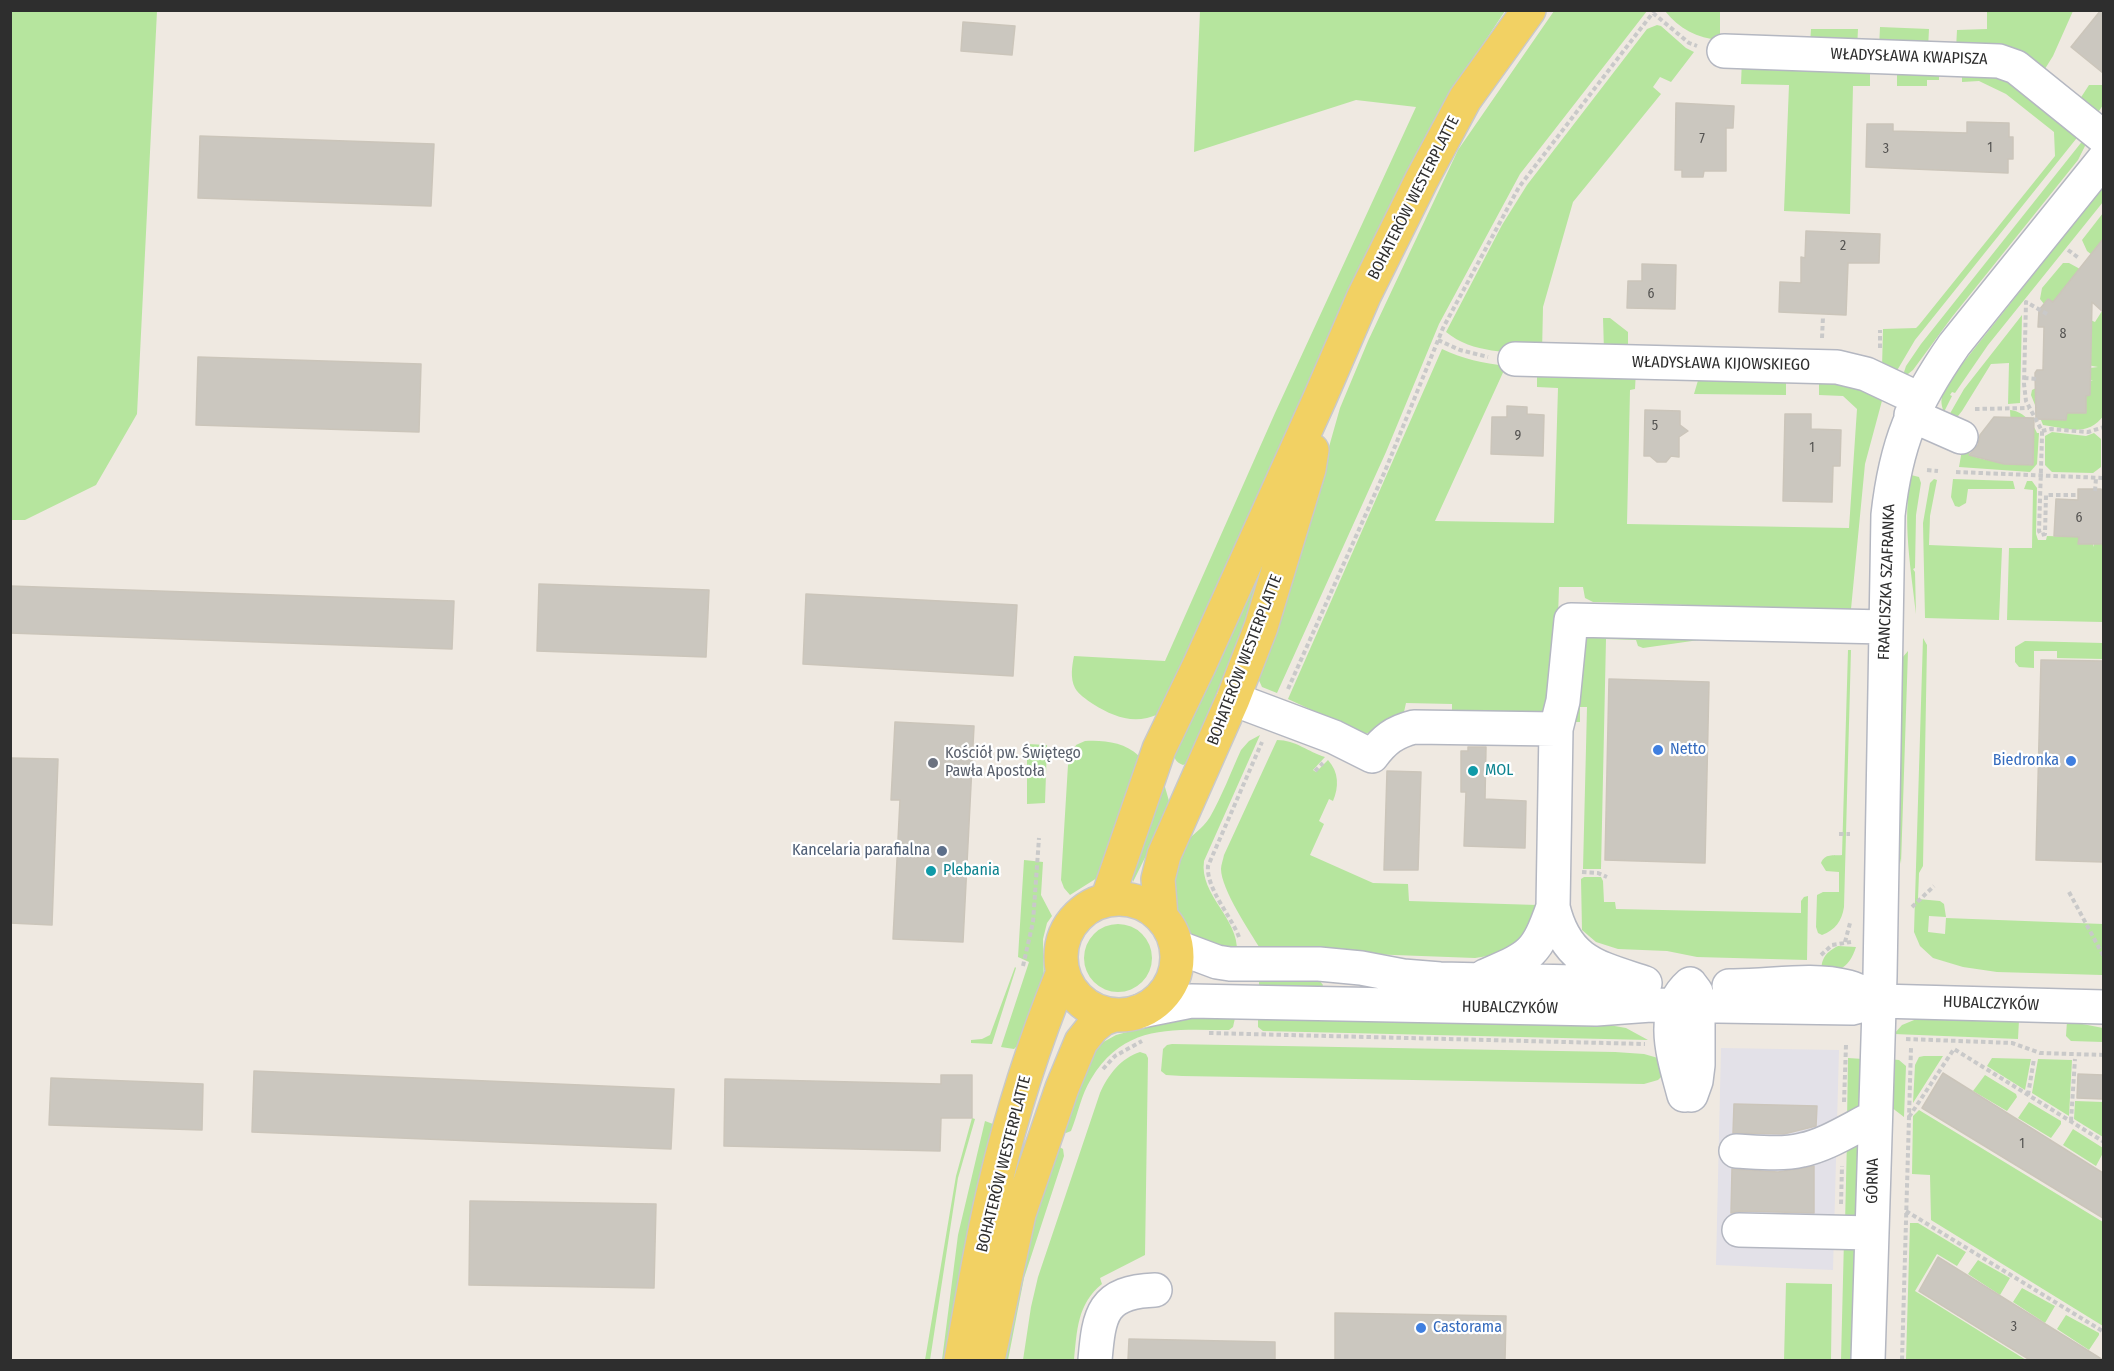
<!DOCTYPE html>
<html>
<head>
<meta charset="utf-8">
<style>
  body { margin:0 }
  #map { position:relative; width:2114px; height:1371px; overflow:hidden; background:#efe9e1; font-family:"Fira Sans Condensed",sans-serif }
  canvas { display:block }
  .frame { position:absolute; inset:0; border:12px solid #2e2e2e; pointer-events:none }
</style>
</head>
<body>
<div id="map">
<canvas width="2114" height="1371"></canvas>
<div class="frame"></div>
</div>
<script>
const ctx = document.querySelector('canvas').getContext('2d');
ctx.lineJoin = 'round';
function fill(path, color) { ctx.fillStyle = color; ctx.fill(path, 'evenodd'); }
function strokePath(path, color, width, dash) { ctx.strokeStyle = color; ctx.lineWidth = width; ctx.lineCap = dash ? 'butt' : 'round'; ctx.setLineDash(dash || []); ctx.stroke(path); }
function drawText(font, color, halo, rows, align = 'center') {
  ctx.font = font + ' "Fira Sans Condensed",sans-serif'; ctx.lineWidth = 4.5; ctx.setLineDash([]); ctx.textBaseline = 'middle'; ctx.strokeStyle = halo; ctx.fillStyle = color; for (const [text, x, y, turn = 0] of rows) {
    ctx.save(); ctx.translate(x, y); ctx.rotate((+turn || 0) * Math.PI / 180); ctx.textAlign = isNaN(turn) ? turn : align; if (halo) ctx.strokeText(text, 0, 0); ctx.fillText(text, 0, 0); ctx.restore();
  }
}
const industrial = new Path2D(`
  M 1721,1048 L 1839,1050 L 1833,1270 L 1716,1265 Z`);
const green = new Path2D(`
  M 11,10 L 157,11 L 137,414 L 96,485 L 25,520 L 10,520 Z
  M 1200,11 L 1505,11 L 1440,109 L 1159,714 C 1134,725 1114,717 1093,704 C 1086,699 1079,695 1075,688 C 1070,678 1072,666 1074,656 L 1165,661 L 1275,413 L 1416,107 L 1356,100 L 1194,152 Z
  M 1554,11 L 1647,11 L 1520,174 L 1439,324 L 1386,452 L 1277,693 L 1262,687 L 1257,676 L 1291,581 L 1340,408 L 1368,341 L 1458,150 Z
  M 1665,11 L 1720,11 L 1720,40 C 1697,38 1679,29 1665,11 Z
  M 1987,11 L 2073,11 L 2053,56 L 2043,72 L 1956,49 L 1957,30 L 1987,29 Z
  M 1657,25 L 1661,26 L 1686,48 L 1694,52 L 1671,82 L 1660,77 L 1653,87 L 1661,94 L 1573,202 L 1543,307 L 1542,353 C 1509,352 1473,354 1446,332 L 1502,225 L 1527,185 L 1647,29 Z
  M 1880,27 L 1929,29 L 1928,49 L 1879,48 Z
  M 1811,29 L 1858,29 L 1857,49 L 1810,45 Z
  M 1742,59 L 1870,64 L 1870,86 L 1853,86 L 1850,214 L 1784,211 L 1789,85 L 1741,84 Z
  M 1897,64 L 1939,64 L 1939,80 L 1927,80 L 1927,86 L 1897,86 Z
  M 1962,66 L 2000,72 L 2080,134 L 1915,340 L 1895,374 L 1882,368 L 1883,329 L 1916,328 L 1919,325 L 2055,156 L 2054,132 L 2006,94 L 1979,81 L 1962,82 Z
  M 2089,85 L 2103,85 L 2103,105 L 2097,114 L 2078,102 Z
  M 2084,139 L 2085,146 L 2078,160 L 1952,317 L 1913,370 L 1908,374 L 1903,375 L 1906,366 L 1921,344 Z
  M 2103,187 L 2103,202 L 1988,345 L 1955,393 L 1952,392 L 1950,395 L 1952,396 L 1944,412 C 1937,396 1946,387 1955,373 Z
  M 2103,213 L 2103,245 L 2092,255 L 2087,251 L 2082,240 Z
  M 2063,263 L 2069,263 L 2080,269 L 2053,302 L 2048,299 L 2044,304 L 2040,299 L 2042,288 Z
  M 2102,311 L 2104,415 C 2087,438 2068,428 2043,425 L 2031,395 L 2032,390 L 2036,388 L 2065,420 L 2067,413 L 2085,413 L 2086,396 L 2090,395 L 2090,381 L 2093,381 L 2090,380 L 2090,368 L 2098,367 L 2087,365 L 2084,329 L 2092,331 L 2085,327 L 2088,319 L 2095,322 Z
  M 2022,315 L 2020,403 L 2008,404 L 2009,363 L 1991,364 L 1962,411 L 1958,416 L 1948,417 L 1964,389 Z
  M 1603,318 L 1610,318 L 1628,332 L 1628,352 L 1604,351 Z
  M 1442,349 C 1463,359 1483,363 1506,366 L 1435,521 L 1554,523 L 1558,388 L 1537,387 L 1537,368 L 1636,371 L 1635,389 L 1630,390 L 1627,524 L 1849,528 L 1857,409 L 1843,396 L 1819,395 L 1819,376 L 1846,380 L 1883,397 L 1865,464 L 1851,609 L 1848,610 L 1593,602 L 1585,598 L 1583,587 L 1559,587 L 1556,677 L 1543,713 L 1452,712 L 1452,704 L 1406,703 L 1404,712 L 1381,724 L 1372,732 L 1363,734 L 1288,699 Z
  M 1786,373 L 1786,395 L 1694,394 L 1699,377 Z
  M 2010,410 C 2022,411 2033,422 2037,433 L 2039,433 L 2037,464 L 2030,472 L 1959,467 L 1962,450 L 1971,449 L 1969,455 C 1991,462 2010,464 2033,465 L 2034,428 L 2011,428 Z
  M 2052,432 L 2086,436 L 2094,433 L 2101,439 L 2101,467 L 2093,473 L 2052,472 L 2045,465 L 2045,436 Z
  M 1911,475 L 1919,477 L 1921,483 L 1916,515 L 1915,568 L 1913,569 L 1915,572 L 1916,614 C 1911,569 1902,520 1911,475 Z
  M 1934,479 L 1937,480 L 1930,516 L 1929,545 L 2002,548 L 1999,620 L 1925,618 L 1923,523 L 1930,483 Z
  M 1953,479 L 2013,481 L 2015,489 L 1968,489 L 1966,503 L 1959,507 L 1955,506 L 1951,497 Z
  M 2027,481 L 2032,481 L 2037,488 L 2036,534 L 2038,540 L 2046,540 L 2047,536 L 2079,537 L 2079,544 L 2093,544 L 2094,547 L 2094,544 L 2103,544 L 2103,622 L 2007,620 L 2009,548 L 2032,548 L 2033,490 L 2024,489 Z
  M 1269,555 L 1244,638 L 1190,762 L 1183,765 C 1175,762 1174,758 1173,749 L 1256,566 Z
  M 1585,637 L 1713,638 L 1643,648 L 1638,646 L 1636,640 L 1606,639 L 1601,869 L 1583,869 L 1587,707 L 1580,707 L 1580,722 L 1575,722 Z
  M 1923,638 L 1927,645 L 1923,866 L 1919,873 L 1918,899 L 1940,901 L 1944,904 L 1946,917 L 1929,916 L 1928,932 L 1945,934 L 1946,918 L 2103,924 L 2104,969 L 2102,975 L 1997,972 L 1963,967 L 1933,958 L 1920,946 L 1914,932 Z
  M 2025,641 L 2103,643 L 2103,659 L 2057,658 L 2057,651 L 2034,651 L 2034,668 L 2019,667 L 2015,662 L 2015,647 Z
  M 1848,650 L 1851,650 L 1844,907 C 1842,921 1835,930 1822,935 L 1818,933 L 1816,927 L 1817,895 L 1823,892 L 1839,892 L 1839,872 L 1826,871 L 1821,863 C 1825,853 1833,856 1842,855 Z
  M 1908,651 L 1901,864 L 1897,842 L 1902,658 Z
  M 1260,735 L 1204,861 C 1199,895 1239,918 1237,952 C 1227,949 1215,949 1206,945 C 1172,929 1164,878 1182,848 C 1189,836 1203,829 1210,817 C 1222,796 1231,772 1241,750 L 1249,741 Z
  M 1277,740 C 1296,740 1308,752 1325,757 L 1313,770 L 1316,772 L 1328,760 C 1339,772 1339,787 1333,801 L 1329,799 L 1319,821 L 1324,824 L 1310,855 L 1373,883 L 1408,884 L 1409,901 L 1537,905 L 1523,942 L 1494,955 L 1475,958 L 1261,950 C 1250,932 1221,889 1221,869 C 1221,865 1223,860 1224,855 Z
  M 1085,741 C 1104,740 1124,742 1139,756 L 1097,878 L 1070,895 L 1064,888 L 1061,880 L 1068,765 L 1076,745 Z
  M 1027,744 L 1047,745 L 1045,803 L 1027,804 Z
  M 1163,780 L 1169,801 L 1166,815 L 1133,882 L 1133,875 Z
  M 1024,860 L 1043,862 L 1041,895 L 1052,916 L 1047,923 L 1043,939 L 1044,988 L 1021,1042 L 1014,1049 L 1001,1047 L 1029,962 L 1018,957 Z
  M 1584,877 L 1601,877 L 1603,881 L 1604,902 L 1615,902 L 1616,909 L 1801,913 L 1801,901 L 1804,897 L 1808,896 L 1807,960 L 1697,957 L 1667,951 L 1618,949 L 1596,942 L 1582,930 L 1581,879 Z
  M1084 958a34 34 0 1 1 68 0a34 34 0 1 1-68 0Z
  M 1838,946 L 1856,947 C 1849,968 1841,970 1821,975 C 1821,960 1824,953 1838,946 Z
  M 1015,967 L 1016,968 L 992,1044 L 971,1043 L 971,1040 L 982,1039 L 990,1035 Z
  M 1259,980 L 1319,980 L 1323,985 L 1321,989 L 1259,991 Z
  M 1183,1017 L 1235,1018 L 1233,1027 L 1229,1030 C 1172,1030 1125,1023 1091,1079 C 1081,1095 1078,1114 1071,1131 L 1066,1133 L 1061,1131 L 1083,1068 L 1098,1045 L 1116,1035 Z
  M 1258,1018 L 1609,1025 L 1626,1028 L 1648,1040 L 1263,1031 L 1258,1027 Z
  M 1919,1018 L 2019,1020 L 2018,1039 L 1894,1034 L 1902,1025 Z
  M 2067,1021 L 2103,1028 L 2103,1042 L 2071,1041 L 2066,1036 Z
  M 1172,1044 L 1615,1052 L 1644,1054 L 1658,1058 L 1664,1074 L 1658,1080 L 1644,1084 L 1182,1076 L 1166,1075 L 1161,1071 L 1163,1049 L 1167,1045 Z
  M 1140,1052 L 1146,1054 L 1148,1058 L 1145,1255 L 1100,1278 L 1102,1284 C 1077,1304 1077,1331 1074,1360 L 1023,1360 L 1031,1307 L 1038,1277 L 1100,1093 C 1108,1075 1121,1058 1140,1052 Z
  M 1924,1056 L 1943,1056 L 1913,1103 L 1915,1065 L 1919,1057 Z
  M 1848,1058 L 1863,1059 L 1861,1115 L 1847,1122 Z
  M 1992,1058 L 2031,1059 L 2025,1090 L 1987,1066 Z
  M 1888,1059 L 1899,1060 L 1906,1066 L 1904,1117 L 1887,1104 Z
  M 2038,1059 L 2072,1060 L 2069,1116 L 2032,1093 Z
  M 1985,1075 L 2016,1094 L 2017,1097 L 2007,1111 L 1973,1091 Z
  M 2075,1101 L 2103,1102 L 2103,1137 L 2074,1119 Z
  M 2029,1102 L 2061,1121 L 2061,1124 L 2051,1138 L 2018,1118 Z
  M 1919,1110 L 2103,1222 L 2103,1326 L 1931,1220 L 1930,1175 L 1912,1174 L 1913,1116 Z
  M 972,1118 L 975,1119 L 958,1178 L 930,1360 L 925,1360 L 956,1176 Z
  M 985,1121 L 993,1124 C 973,1202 955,1280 948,1360 L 942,1360 L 958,1235 Z
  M 2073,1129 L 2103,1148 L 2103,1153 L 2096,1166 L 2063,1145 Z
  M 1862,1131 L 1860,1216 L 1845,1224 L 1847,1139 Z
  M 1056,1145 L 1063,1149 L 1064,1156 L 1024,1278 L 1008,1360 L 1003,1360 L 1025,1255 Z
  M 1910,1223 L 1918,1223 L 1966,1252 L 1957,1266 L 1937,1254 L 1915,1291 L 2026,1360 L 1906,1360 Z
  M 1844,1239 L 1856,1242 L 1857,1360 L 1841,1360 Z
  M 1978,1260 L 2010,1278 L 2000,1295 L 1968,1274 Z
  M 1786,1283 L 1832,1284 L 1831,1360 L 1784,1360 Z
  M 2022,1288 L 2055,1306 L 2045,1323 L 2013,1302 Z
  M 2066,1315 L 2099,1333 L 2099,1335 L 2089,1350 L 2057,1329 Z`);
const building = new Path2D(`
  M 2101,10 L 2103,10 L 2103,73 L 2071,47 Z
  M 963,22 L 1015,26 L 1012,55 L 961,51 Z
  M 1676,103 L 1734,106 L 1733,128 L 1726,128 L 1726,171 L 1704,171 L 1703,177 L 1682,177 L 1682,170 L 1675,170 Z
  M 1967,122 L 2009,123 L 2009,137 L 2013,137 L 2013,159 L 2008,159 L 2008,173 L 1866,167 L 1867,124 L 1893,124 L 1893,131 L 1967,133 Z
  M 200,136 L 434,144 L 431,206 L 198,198 Z
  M 1806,231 L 1880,234 L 1879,263 L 1848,263 L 1846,315 L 1779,312 L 1780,282 L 1801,283 L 1801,257 L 1805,258 Z
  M 2103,239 L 2103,312 L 2092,302 L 2090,395 L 2086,396 L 2086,413 L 2067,413 L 2066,420 L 2036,419 L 2035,373 L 2037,370 L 2043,370 L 2044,327 L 2038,327 L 2039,310 L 2048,299 L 2053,302 Z
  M 1642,264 L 1676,265 L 1675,309 L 1627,308 L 1628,281 L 1642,281 Z
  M 198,357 L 421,364 L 419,432 L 196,425 Z
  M 1507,406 L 1527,407 L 1527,414 L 1544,415 L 1543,456 L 1491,454 L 1492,417 L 1507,417 Z
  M 1645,410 L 1680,411 L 1680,425 L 1688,431 L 1679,437 L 1679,457 L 1671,456 L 1666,462 L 1657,462 L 1650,456 L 1644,456 Z
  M 1785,414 L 1811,414 L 1811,429 L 1841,430 L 1840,466 L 1833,466 L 1832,502 L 1783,501 Z
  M 1994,417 L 2034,418 L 2033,465 L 2004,464 L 1969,455 L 1978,445 L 1980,435 Z
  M 2078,489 L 2101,489 L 2103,491 L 2103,544 L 2078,544 L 2079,537 L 2054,536 L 2056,499 L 2078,500 Z
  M 539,584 L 709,590 L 706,657 L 537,651 Z
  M 10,586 L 454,601 L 452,649 L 10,633 Z
  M 806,594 L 1017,605 L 1013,676 L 803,664 Z
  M 2041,660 L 2103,661 L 2103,862 L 2036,860 Z
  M 1609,679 L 1709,682 L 1705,863 L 1605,860 Z
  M 895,722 L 974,726 L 963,942 L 893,939 L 900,800 L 891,800 Z
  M 1468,747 L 1486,747 L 1485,799 L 1526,801 L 1525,848 L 1464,846 L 1466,792 L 1461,792 L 1461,751 L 1468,751 Z
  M 10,758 L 58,759 L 52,925 L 10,923 Z
  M 1387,771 L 1421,772 L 1418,870 L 1384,870 Z
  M 254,1071 L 674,1089 L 671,1149 L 252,1132 Z
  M 1943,1073 L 2103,1173 L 2103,1218 L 1922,1108 Z
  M 2078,1074 L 2103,1075 L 2103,1099 L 2077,1098 Z
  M 941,1075 L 972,1075 L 972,1118 L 941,1118 L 940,1151 L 724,1146 L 725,1079 L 941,1084 Z
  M 51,1078 L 203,1084 L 202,1130 L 49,1125 Z
  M 1734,1104 L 1817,1106 L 1816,1126 L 1784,1134 L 1733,1133 Z
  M 1814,1166 L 1814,1213 L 1739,1211 L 1731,1213 L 1732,1169 L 1778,1172 Z
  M 470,1201 L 656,1204 L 654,1288 L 469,1285 Z
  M 1938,1257 L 2103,1360 L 2030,1360 L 1919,1291 Z
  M 1335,1313 L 1506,1316 L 1505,1360 L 1335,1360 Z
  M 1129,1339 L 1275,1342 L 1275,1360 L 1128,1360 Z`);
const path = new Path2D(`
  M 1653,13 L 1689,43 L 1697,46
  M 2068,250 L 2080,259
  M 2047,314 L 2026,302 L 2024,384 L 2026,401 L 2042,431 L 2042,437 L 2039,531 L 2041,535 L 2045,534 L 2046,495 L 2078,495
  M 1822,338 L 1823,317
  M 1438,340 L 1460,350 L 1488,357
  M 1880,348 L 1880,330
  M 2024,378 L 2037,379
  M 1975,409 L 2029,408
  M 2042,431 L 2051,429 L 2088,432 L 2104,427
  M 1927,470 L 1938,471
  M 1956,472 L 2104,478
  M 2095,491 L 2096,478
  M 1288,689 L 1385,471 L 1443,328 L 1519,187 L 1655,10
  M 1315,771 L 1323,763
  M 1839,834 L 1850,834
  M 1582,872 L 1598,873 L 1607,877
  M 2069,892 L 2104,957
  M 1912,907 L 1934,886
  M 1239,937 C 1231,916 1206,888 1208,866 L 1262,742
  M 1845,942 L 1850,923
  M 1821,955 L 1832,945 L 1851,942
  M 1023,966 L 1033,922 L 1039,838
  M 1209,1033 L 1645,1044
  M 1906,1039 L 2012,1043 L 2040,1053 L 2104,1055
  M 1103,1069 L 1115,1056 L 1142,1041
  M 2028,1095 L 2034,1059
  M 1844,1102 L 1846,1045
  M 1909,1117 L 1954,1049 L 2104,1142
  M 2071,1121 L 2075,1059
  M 1841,1204 L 1842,1166
  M 1906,1211 L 2104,1332
  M 1902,1360 L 1911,1048`);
const minor = new Path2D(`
  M 1724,51 L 1999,61 L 2016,67 L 2104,138
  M 1515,359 L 1837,367 L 1866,374 L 1919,399
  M 1911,415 L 1961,437
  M 1233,699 L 1334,737 L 1372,756 C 1384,740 1394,732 1414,727 L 1556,729
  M 1177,947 L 1217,962 L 1230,964 L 1319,964 L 1361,968 L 1403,976 L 1440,979 L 1621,983
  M 1485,976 C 1531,956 1536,955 1553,907
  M 1645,983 C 1597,967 1566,962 1553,907 L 1556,729 L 1563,701 L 1571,620 L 1885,627
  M 1729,986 C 1768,987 1810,977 1848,987 C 1859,990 1869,996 1879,1001
  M 1141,1011 L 1191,1001 L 1596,1009 L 1651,1005 L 1852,1008 L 1879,1001 L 2104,1007
  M 1684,1095 C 1675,1060 1657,1013 1690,984 L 1696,992 L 1698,1006 L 1698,1065 L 1696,1081 L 1691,1095
  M 1736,1151 C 1757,1152 1781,1155 1802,1150 C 1827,1145 1852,1128 1875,1117
  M 1739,1230 L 1872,1233
  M 1095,1360 C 1099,1314 1102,1292 1155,1290
  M 1868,1360 L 1880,976 L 1888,515 C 1896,443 1913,404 1954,345 L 2104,159`);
const major = new Path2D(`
  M1061 957a58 58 0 1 1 116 0a58 58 0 1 1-116 0Z
  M 1107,900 L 1159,749 L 1199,666 L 1320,398 L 1364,296 L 1422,179 L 1465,99 L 1529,10
  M 1161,916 L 1158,879 L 1164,855 L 1233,699 L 1261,627 L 1309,469 L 1312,450
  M 961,1360 C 972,1302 981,1243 995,1185 C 1012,1112 1035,1041 1063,972
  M 988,1360 L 1019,1214 L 1062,1088 L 1081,1042 L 1093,1027 L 1103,1019 L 1114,1015`);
const markers = [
  [1658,750,6,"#3f7fe0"],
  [2071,761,6,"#3f7fe0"],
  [933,763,6,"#6b7280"],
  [1473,771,6,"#0f9aa8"],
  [942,851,6,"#5c6f8a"],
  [931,871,6,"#0f9aa8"],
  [1421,1328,6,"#3f7fe0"]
];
const numberNames = [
  ["7",1702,139],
  ["1",1990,148],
  ["3",1886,149],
  ["2",1843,246],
  ["6",1651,294],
  ["8",2063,334],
  ["5",1655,426],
  ["9",1518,436],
  ["1",1812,448],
  ["6",2079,518],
  ["1",2022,1144],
  ["3",2014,1327]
];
const streetNames = [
  ["WŁADYSŁAWA KWAPISZA",1909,57,2],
  ["BOHATERÓW WESTERPLATTE",1414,198,-63],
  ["WŁADYSŁAWA KIJOWSKIEGO",1721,364,1],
  ["FRANCISZKA SZAFRANKA",1887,582,-88],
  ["BOHATERÓW WESTERPLATTE",1245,660,-69],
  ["HUBALCZYKÓW",1991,1004,2],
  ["HUBALCZYKÓW",1510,1008,1],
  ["BOHATERÓW WESTERPLATTE",1004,1164,-76],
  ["GÓRNA",1873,1181,-89]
];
const shopNames = [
  ["Netto",1670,750],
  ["Biedronka",2059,761,"right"],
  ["Castorama",1433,1328]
];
const worshipNames = [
  ["Kościół pw. Świętego",945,754],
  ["Pawła Apostoła",945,772]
];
const cultureNames = [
  ["MOL",1485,771],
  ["Plebania",943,871]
];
const serviceNames = [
  ["Kancelaria parafialna",930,851]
];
fill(industrial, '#e3e1e8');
fill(green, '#b6e59e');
fill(building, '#cbc7bf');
strokePath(building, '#cbc5ba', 1.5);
strokePath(minor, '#b4b7c1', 36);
strokePath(major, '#c9c9c9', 36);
strokePath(path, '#c9c9c9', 4, [4.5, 3]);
strokePath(minor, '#fff', 33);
strokePath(major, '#f2d163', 33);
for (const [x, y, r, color] of markers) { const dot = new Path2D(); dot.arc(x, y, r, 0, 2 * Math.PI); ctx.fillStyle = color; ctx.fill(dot); strokePath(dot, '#fff', 2); }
drawText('14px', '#555452', null, numberNames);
drawText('16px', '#2e2e2e', '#fff', streetNames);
drawText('16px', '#366cbe', '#fff', shopNames, 'left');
drawText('16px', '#5b616d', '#fff', worshipNames, 'left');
drawText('16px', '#0d838f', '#fff', cultureNames, 'left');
drawText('16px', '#4e5e75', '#fff', serviceNames, 'right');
</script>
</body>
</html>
